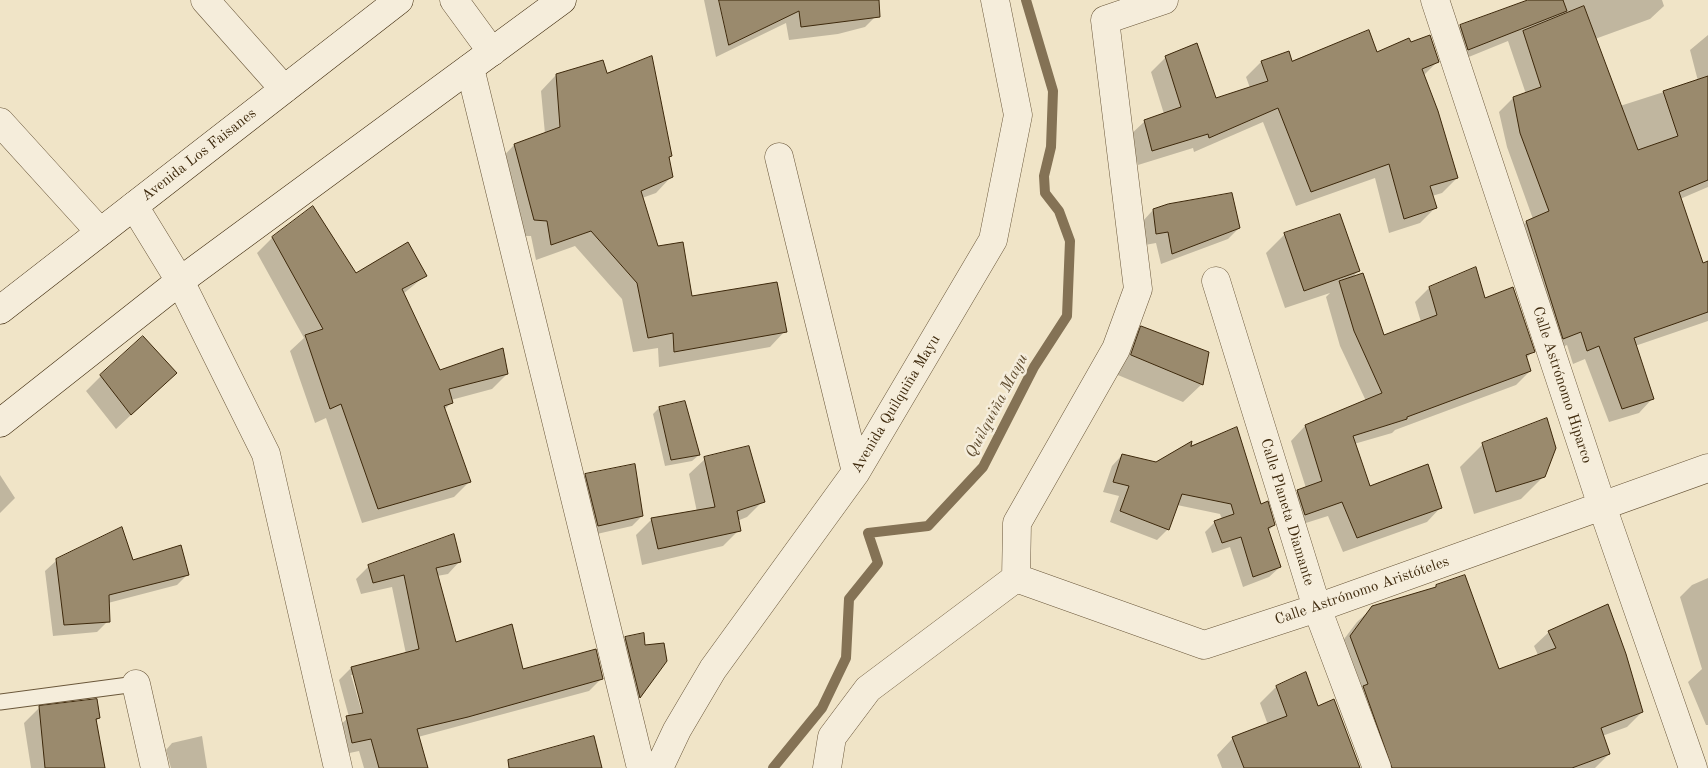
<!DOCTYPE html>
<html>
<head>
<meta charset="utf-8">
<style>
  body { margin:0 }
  canvas { display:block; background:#f0e4c7 }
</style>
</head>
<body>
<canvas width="1708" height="768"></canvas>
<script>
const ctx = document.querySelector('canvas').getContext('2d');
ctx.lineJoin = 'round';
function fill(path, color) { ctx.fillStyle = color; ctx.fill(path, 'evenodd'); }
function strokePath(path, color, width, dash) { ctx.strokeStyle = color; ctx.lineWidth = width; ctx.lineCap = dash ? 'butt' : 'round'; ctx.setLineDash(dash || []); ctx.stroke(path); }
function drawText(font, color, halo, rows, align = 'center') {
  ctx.font = font + ' "Old Standard TT",serif'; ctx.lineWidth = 5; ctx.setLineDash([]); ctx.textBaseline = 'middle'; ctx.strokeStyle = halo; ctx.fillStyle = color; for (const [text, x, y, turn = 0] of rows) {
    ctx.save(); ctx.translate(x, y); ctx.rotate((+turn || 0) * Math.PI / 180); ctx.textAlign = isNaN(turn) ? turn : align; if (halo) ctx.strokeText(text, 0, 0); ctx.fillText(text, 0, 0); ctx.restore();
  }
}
const shadow = new Path2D(`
  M 704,0 L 874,0 L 878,14 L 865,27 L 838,34 L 789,40 L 786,23 L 716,57 Z
  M 1532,0 L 1662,0 L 1664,6 L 1650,19 L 1595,39 L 1620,106 L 1698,81 L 1690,50 L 1708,35 L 1708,187 L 1680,199 L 1702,265 L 1708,263 L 1708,321 L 1635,346 L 1652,399 L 1639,413 L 1609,422 L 1585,359 L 1573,364 L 1567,345 L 1550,352 L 1512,236 L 1526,222 L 1533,219 L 1507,147 L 1499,112 L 1513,98 L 1526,94 L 1508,41 L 1454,63 L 1447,39 L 1460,26 Z
  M 1410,44 L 1438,61 L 1423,76 L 1457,178 L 1442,193 L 1432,196 L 1435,208 L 1420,223 L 1389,233 L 1375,178 L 1296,206 L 1263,122 L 1194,152 L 1193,148 L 1138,165 L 1129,136 L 1144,122 L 1164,114 L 1151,72 L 1166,57 L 1215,99 L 1250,88 L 1246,77 L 1261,62 L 1289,53 L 1291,63 L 1376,53 Z
  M 556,75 L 606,75 L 671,156 L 668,159 L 671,177 L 656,193 L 642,198 L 657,248 L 691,297 L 785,331 L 770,347 L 659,367 L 658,348 L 633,352 L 622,299 L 575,246 L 536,260 L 531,236 L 518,236 L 499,161 L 514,145 L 545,134 L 541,91 Z
  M 313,208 L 355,274 L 425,276 L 403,294 L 439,372 L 507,374 L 492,389 L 451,400 L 452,402 L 444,410 L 469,482 L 454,497 L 362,523 L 326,418 L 315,423 L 290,351 L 304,338 L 257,253 L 272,238 Z
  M 1153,210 L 1239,228 L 1228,239 L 1161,264 L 1156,243 L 1145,245 L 1142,222 Z
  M 1285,234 L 1358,271 L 1351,279 L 1383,336 L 1421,322 L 1415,302 L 1429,288 L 1484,299 L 1533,351 L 1526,359 L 1530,371 L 1516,385 L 1395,430 L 1392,433 L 1354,444 L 1369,488 L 1441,507 L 1427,522 L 1343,552 L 1328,516 L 1290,528 L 1283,506 L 1298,491 L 1306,488 L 1291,441 L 1305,426 L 1366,401 L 1340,346 L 1326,297 L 1330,293 L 1285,308 L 1266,253 Z
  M 1141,327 L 1202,384 L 1183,402 L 1113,373 L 1123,346 Z
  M 176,373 L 116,429 L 86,391 L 101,376 Z
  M 659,408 L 699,455 L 692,461 L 665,466 L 653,414 Z
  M 1483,444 L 1544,476 L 1521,499 L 1474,514 L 1460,467 Z
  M 1189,448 L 1260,505 L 1274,525 L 1268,531 L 1280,567 L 1269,577 L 1243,587 L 1230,547 L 1212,553 L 1205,532 L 1215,522 L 1222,519 L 1220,514 L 1177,505 L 1168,529 L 1157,540 L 1110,522 L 1119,496 L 1103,492 L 1112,466 L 1122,455 L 1156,463 Z
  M 705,459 L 763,501 L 747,517 L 737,521 L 739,530 L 723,546 L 642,565 L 636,535 L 652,519 L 697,512 L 689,474 Z
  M 0,475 L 15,498 L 0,513 Z
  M 586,475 L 642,516 L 632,526 L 588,536 L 576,486 Z
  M 57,560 L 132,561 L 188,574 L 177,585 L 108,603 L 108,621 L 97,632 L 53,636 L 45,571 Z
  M 460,561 L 448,574 L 437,576 L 455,644 L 522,671 L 602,678 L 589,691 L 418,737 L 426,768 L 364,768 L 359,751 L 340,755 L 335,730 L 349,717 L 339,680 L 351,668 L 406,654 L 392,587 L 361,594 L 356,579 L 369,566 ZM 351,675 L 354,675 L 366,718 L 364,719 Z
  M 1708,578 L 1708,725 L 1706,725 L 1688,682 L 1702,669 L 1680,597 L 1692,585 Z
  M 1436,586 L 1498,670 L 1538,655 L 1534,646 L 1549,632 L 1642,712 L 1627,727 L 1602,736 L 1609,754 L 1595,768 L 1378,768 L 1335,651 L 1357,622 L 1373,607 L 1434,589 Z
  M 626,638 L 666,661 L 639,698 L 622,715 L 607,656 Z
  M 1276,687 L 1318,708 L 1359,768 L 1222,768 L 1217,755 L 1233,738 L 1268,725 L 1260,703 Z
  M 39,708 L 99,718 L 95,722 L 103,768 L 31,768 L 24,723 Z
  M 202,736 L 207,768 L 171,768 L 166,750 L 172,743 Z`);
const stream = new Path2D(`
  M 773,768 L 822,708 L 846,658 L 849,599 L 878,563 L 868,533 L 928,526 L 983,467 L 1034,367 L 1067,316 L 1070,241 L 1059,211 L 1045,193 L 1044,176 L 1051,147 L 1053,91 L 1026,0`);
const building = new Path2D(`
  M 719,0 L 879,0 L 880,17 L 801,27 L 799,11 L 729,45 Z
  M 1528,0 L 1563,0 L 1567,11 L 1468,50 L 1460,25 Z
  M 1584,6 L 1638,150 L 1678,136 L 1663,91 L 1708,76 L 1708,180 L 1679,192 L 1703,263 L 1708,261 L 1708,312 L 1634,338 L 1654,399 L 1622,409 L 1599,346 L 1587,351 L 1581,332 L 1563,339 L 1526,221 L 1549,211 L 1520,133 L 1513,97 L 1541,87 L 1523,31 Z
  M 1369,30 L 1377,52 L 1409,38 L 1411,42 L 1430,35 L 1439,62 L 1422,69 L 1438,111 L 1458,178 L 1430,186 L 1437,208 L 1404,219 L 1389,164 L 1311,192 L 1278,108 L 1209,138 L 1208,134 L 1152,151 L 1144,120 L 1181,107 L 1165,56 L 1197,43 L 1216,98 L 1268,81 L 1261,61 L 1289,51 L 1292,61 Z
  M 652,56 L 672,156 L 669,157 L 673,177 L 641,191 L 658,246 L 683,242 L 692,296 L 777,282 L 787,332 L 674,352 L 673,333 L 648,338 L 637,283 L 591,231 L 551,245 L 547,221 L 534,220 L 514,144 L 560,127 L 556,74 L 603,60 L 607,73 Z
  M 1232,193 L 1240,228 L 1172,254 L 1168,232 L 1156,234 L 1153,209 L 1168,204 Z
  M 313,206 L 356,273 L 408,242 L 427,276 L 402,289 L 440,370 L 503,348 L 508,374 L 449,389 L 453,403 L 444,406 L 471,482 L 378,509 L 341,404 L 330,409 L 305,335 L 323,329 L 272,237 Z
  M 1340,214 L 1360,271 L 1304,291 L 1284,233 Z
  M 1476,267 L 1485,298 L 1513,287 L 1535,352 L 1526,355 L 1531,371 L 1407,417 L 1407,419 L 1353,436 L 1370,486 L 1428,464 L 1442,508 L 1357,538 L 1342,502 L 1305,515 L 1297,490 L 1322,481 L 1305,425 L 1382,393 L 1354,331 L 1339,281 L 1363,273 L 1384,335 L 1437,315 L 1429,287 Z
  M 1141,326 L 1209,352 L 1203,385 L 1131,355 Z
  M 143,336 L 177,373 L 131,415 L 100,375 Z
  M 685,401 L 700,455 L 671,460 L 659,407 Z
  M 1547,418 L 1556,448 L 1545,477 L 1496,492 L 1482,443 Z
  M 1237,427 L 1261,504 L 1268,501 L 1275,525 L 1268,528 L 1281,567 L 1253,577 L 1241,537 L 1222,543 L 1214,521 L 1234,514 L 1231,504 L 1182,494 L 1169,530 L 1120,511 L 1129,486 L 1113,482 L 1122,454 L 1156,462 L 1192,441 L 1191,446 Z
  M 749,446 L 765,502 L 737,511 L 741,531 L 658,549 L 651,518 L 715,507 L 704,457 Z
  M 635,464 L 643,516 L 598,526 L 585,474 Z
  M 122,527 L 133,560 L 181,545 L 189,575 L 109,595 L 110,622 L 64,625 L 56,559 Z
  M 454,534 L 461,562 L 436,568 L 456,642 L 512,624 L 523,669 L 596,649 L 603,679 L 468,717 L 417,729 L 428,768 L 379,768 L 371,739 L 352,743 L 346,716 L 363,713 L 351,667 L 419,649 L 404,575 L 373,583 L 368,565 Z
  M 1465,575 L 1499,669 L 1556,648 L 1548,631 L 1608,604 L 1626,654 L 1643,712 L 1601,728 L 1610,754 L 1572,768 L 1392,768 L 1363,686 L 1368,684 L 1350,636 L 1372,606 L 1436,587 L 1436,585 Z
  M 644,633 L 645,645 L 664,643 L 667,661 L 640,698 L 625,637 Z
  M 1306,672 L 1318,706 L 1334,699 L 1360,768 L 1244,768 L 1232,737 L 1287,716 L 1276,686 Z
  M 97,699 L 100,718 L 96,719 L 105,768 L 45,768 L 39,706 Z
  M 594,736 L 602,768 L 509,768 L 508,760 Z`);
const lane = new Path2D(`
  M 0,702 L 136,684`);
const street = new Path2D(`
  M 205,0 L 284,89
  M 454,0 L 492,52
  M 1435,0 L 1602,506 L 1693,768
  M 470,68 L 641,768
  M 0,122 L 100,232
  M 779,157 L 856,472
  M 134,206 L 180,281 L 266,454 L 338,768
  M 1216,281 L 1317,608 L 1377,768
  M 1016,578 L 1204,645 L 1317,608 L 1708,468
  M 136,684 L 155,768
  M 659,768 L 677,730 L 713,669 L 856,472 L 993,240 L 1018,115 L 995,0
  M 827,768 L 832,737 L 868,689 L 1016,578 L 1017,523 L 1116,349 L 1138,289 L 1105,20 L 1164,0`);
const secondary = new Path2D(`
  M 0,310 L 399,0
  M 0,423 L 180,281 L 562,0`);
const streetNames = [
  ["Avenida Los Faisanes",199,155,-38],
  ["Calle Astrónomo Hiparco",1562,385,72],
  ["Avenida Quilquiña Mayu",896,404,-59],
  ["Calle Planeta Diamante",1287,512,73],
  ["Calle Astrónomo Aristóteles",1362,591,-19]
];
const waterNames = [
  ["Quilquiña Mayu",997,406,-62]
];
fill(shadow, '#0003');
strokePath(stream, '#847255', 10);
fill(building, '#9a8a6d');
strokePath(building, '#3d280b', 1);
strokePath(lane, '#6a573a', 17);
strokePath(street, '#6a573a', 29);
strokePath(secondary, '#3d280b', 29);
strokePath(lane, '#f5eddb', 15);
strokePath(street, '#f5eddb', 28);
strokePath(secondary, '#f5eddb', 28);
drawText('15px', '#3d280b', '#f5eddb', streetNames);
drawText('italic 16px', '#604d30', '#f5eddb', waterNames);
</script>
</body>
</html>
